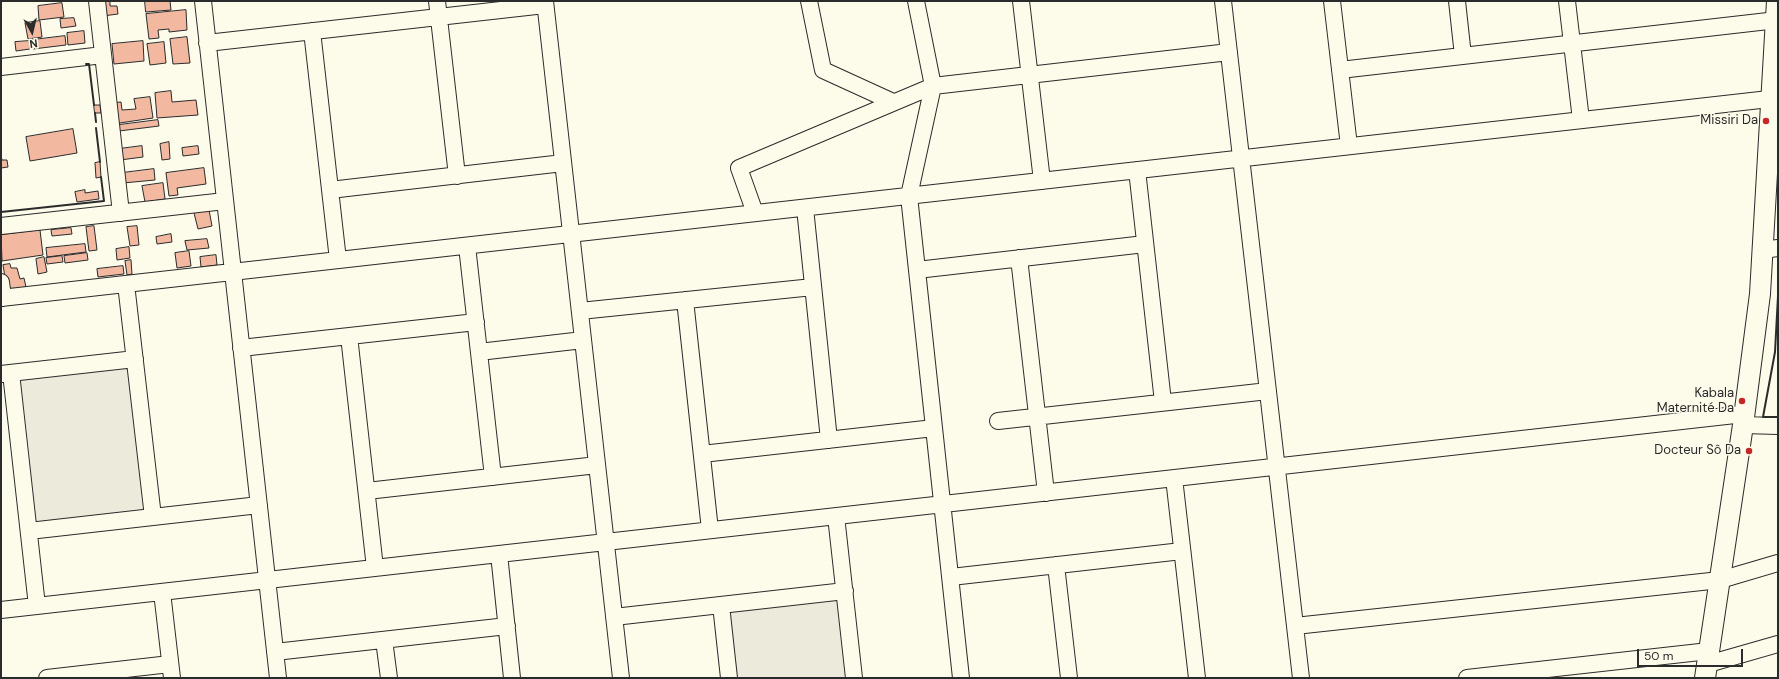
<!DOCTYPE html>
<html>
<head>
<meta charset="utf-8">
<style>
  body { margin:0 }
  #map { position:relative; width:1779px; height:679px; overflow:hidden; background:#fdfbea; font-family:"DM Sans",sans-serif }
  canvas { display:block }
  .frame { position:absolute; inset:0; border:2px solid #2b2b2b; pointer-events:none }
  .north { position:absolute; left:12px; top:12px; width:40px; height:40px; -webkit-text-stroke:3px #fdfbea; paint-order:stroke; rotate:172deg; font-size:11px; font-weight:700; line-height:16px; text-align:center; color:#2b2b2b }
  .north::after { content:''; display:block; margin:auto; width:14px; height:18px; background:#2b2b2b; clip-path:polygon(50% 0,100% 100%,50% 72%,0 100%) }
  .scale { position:absolute; left:1637px; top:649px; width:106px; height:18px; box-sizing:border-box; border:2px solid #2b2b2b; border-top:0; padding-left:5px; font-size:12px; line-height:14px; white-space:nowrap; color:#2b2b2b; -webkit-text-stroke:3px #fdfbea; paint-order:stroke }
</style>
</head>
<body>
<div id="map">
<canvas width="1779" height="679"></canvas>
<div class="frame"></div>
<div class="north">N</div>
<div class="scale">50 m</div>
</div>
<script>
const ctx = document.querySelector('canvas').getContext('2d');
ctx.lineJoin = 'round';
function fill(path, color) { ctx.fillStyle = color; ctx.fill(path, 'evenodd'); }
function strokePath(path, color, width, dash) { ctx.strokeStyle = color; ctx.lineWidth = width; ctx.lineCap = dash ? 'butt' : 'round'; ctx.setLineDash(dash || []); ctx.stroke(path); }
function drawText(font, color, halo, rows, align = 'center') {
  ctx.font = font + ' "DM Sans",sans-serif'; ctx.lineWidth = 3; ctx.setLineDash([]); ctx.textBaseline = 'middle'; ctx.strokeStyle = halo; ctx.fillStyle = color; for (const [text, x, y, turn = 0] of rows) {
    ctx.save(); ctx.translate(x, y); ctx.rotate((+turn || 0) * Math.PI / 180); ctx.textAlign = isNaN(turn) ? turn : align; if (halo) ctx.strokeText(text, 0, 0); ctx.fillText(text, 0, 0); ctx.restore();
  }
}
const green = new Path2D(`
  M 131,363 L 148,513 L 34,526 L 17,376 Z
  M 841,593 L 850,678 L 734,678 L 726,606 Z`);
const building = new Path2D(`
  M 102,1 L 110,1 L 110,6 L 117,6 L 118,14 L 103,16 Z
  M 145,1 L 170,1 L 171,10 L 146,12 Z
  M 62,3 L 64,17 L 39,20 L 38,6 Z
  M 186,10 L 187,30 L 169,32 L 169,29 L 158,30 L 159,38 L 149,39 L 146,14 Z
  M 74,18 L 76,26 L 61,28 L 60,19 Z
  M 40,21 L 42,37 L 28,39 L 25,23 Z
  M 84,31 L 85,43 L 68,45 L 67,33 Z
  M 65,36 L 66,45 L 33,49 L 32,40 Z
  M 187,37 L 190,63 L 173,64 L 170,39 Z
  M 29,41 L 30,49 L 16,51 L 15,42 Z
  M 143,41 L 144,61 L 114,64 L 112,44 Z
  M 164,42 L 166,63 L 150,65 L 147,44 Z
  M 171,91 L 172,102 L 196,100 L 198,115 L 157,118 L 155,93 Z
  M 150,97 L 153,118 L 113,124 L 111,103 L 121,102 L 122,110 L 136,109 L 134,99 Z
  M 94,105 L 100,105 L 101,113 L 95,113 Z
  M 158,120 L 159,126 L 119,131 L 119,125 Z
  M 73,129 L 77,153 L 30,161 L 26,137 Z
  M 169,142 L 170,159 L 162,160 L 160,144 Z
  M 142,146 L 143,157 L 120,160 L 119,149 Z
  M 198,146 L 199,154 L 183,156 L 182,148 Z
  M 1,156 L 2,160 L 7,160 L 8,167 L 1,168 Z
  M 100,162 L 101,177 L 96,178 L 95,163 Z
  M 204,168 L 206,184 L 177,188 L 178,195 L 169,196 L 166,173 Z
  M 154,169 L 155,180 L 123,183 L 122,173 Z
  M 163,183 L 165,199 L 145,202 L 142,186 Z
  M 85,190 L 85,193 L 98,191 L 99,199 L 77,202 L 75,192 Z
  M 209,210 L 212,226 L 198,229 L 194,213 Z
  M 94,226 L 97,250 L 89,251 L 86,227 Z
  M 137,226 L 139,245 L 130,246 L 127,227 Z
  M 71,228 L 72,234 L 52,236 L 51,230 Z
  M 40,230 L 43,255 L 2,261 L 1,235 Z
  M 171,234 L 172,242 L 157,244 L 156,237 Z
  M 207,239 L 209,248 L 187,250 L 185,241 Z
  M 85,244 L 86,252 L 47,257 L 46,248 Z
  M 129,247 L 130,258 L 117,260 L 116,249 Z
  M 189,251 L 191,266 L 177,268 L 175,253 Z
  M 87,253 L 88,260 L 65,263 L 64,256 Z
  M 216,255 L 217,265 L 201,267 L 200,257 Z
  M 62,256 L 63,262 L 47,264 L 46,258 Z
  M 44,257 L 47,272 L 38,274 L 36,259 Z
  M 131,260 L 132,274 L 127,275 L 125,261 Z
  M 10,264 L 11,268 L 17,268 L 20,279 L 24,278 L 26,287 L 7,290 L 3,265 Z
  M 123,266 L 124,274 L 98,277 L 97,269 Z`);
const minor = new Path2D(`
  M 97,1 L 121,213
  M 203,1 L 278,678
  M 437,1 L 457,176
  M 545,1 L 621,678
  M 809,1 L 823,70 L 893,102
  M 916,1 L 933,86 L 909,196 L 961,678
  M 1021,1 L 1042,181
  M 1223,1 L 1301,678
  M 1332,1 L 1349,146
  M 1457,1 L 1463,56
  M 1567,1 L 1581,120
  M 312,31 L 338,260
  M 207,43 L 545,5
  M 1,67 L 103,55
  M 1340,70 L 1777,20
  M 1137,170 L 1163,402
  M 330,190 L 563,163
  M 805,208 L 829,440
  M 755,213 L 739,168 L 933,86 L 1229,52
  M 1,226 L 225,201
  M 467,246 L 493,477
  M 1762,250 L 1778,248
  M 1019,258 L 1046,493
  M 917,270 L 1145,244
  M 1,282 L 3,298
  M 126,284 L 153,517
  M 1,298 L 1778,98
  M 685,300 L 710,530
  M 580,311 L 813,287
  M 349,336 L 375,568
  M 241,348 L 476,322
  M 479,352 L 583,340
  M 11,373 L 37,606
  M 1,374 L 135,359
  M 998,421 L 1268,391
  M 1743,425 L 1778,426
  M 702,454 L 934,428
  M 1174,478 L 1197,678
  M 367,491 L 597,465
  M 836,516 L 854,678
  M 29,531 L 259,505
  M 499,554 L 512,678
  M 1056,565 L 1069,678
  M 951,577 L 1182,551
  M 162,592 L 172,678
  M 721,605 L 729,678
  M 1,610 L 1744,414
  M 614,617 L 845,591
  M 1295,626 L 1720,580 L 1778,563
  M 384,640 L 389,678
  M 275,652 L 507,626
  M 1708,664 L 1778,644
  M 47,678 L 170,664
  M 1467,678 L 1709,651`);
const major = new Path2D(`
  M 1705,678 L 1743,425 L 1760,294 L 1777,1`);
const wall = new Path2D(`
  M 86,64 L 89,64 L 94,105
  M 95,113 L 96,122
  M 96,128 L 100,162
  M 1,212 L 104,201 L 101,177
  M 1778,296 L 1775,352 L 1763,417 L 1778,417`);
const markers = [
  [1766,121,4,"#c62828"],
  [1742,401,4,"#c62828"],
  [1749,451,4,"#c62828"]
];
const poiNames = [
  ["Missiri Da",1758,121],
  ["Kabala",1734,394],
  ["Maternité Da",1734,409],
  ["Docteur Sô Da",1741,451]
];
fill(green, '#ecebdb');
strokePath(green, '#74746e', 1);
fill(building, '#f2b8a0');
strokePath(building, '#2b2b2b', 1);
strokePath(minor, '#2b2b2b', 18);
strokePath(major, '#2b2b2b', 22);
strokePath(minor, '#fdfbea', 16);
strokePath(major, '#fdfbea', 20);
strokePath(wall, '#2b2b2b', 2);
for (const [x, y, r, color] of markers) { const dot = new Path2D(); dot.arc(x, y, r, 0, 2 * Math.PI); ctx.fillStyle = color; ctx.fill(dot); strokePath(dot, '#fdfbea', 1.5); }
drawText('13px', '#2b2b2b', '#fdfbea', poiNames, 'right');
</script>
</body>
</html>
